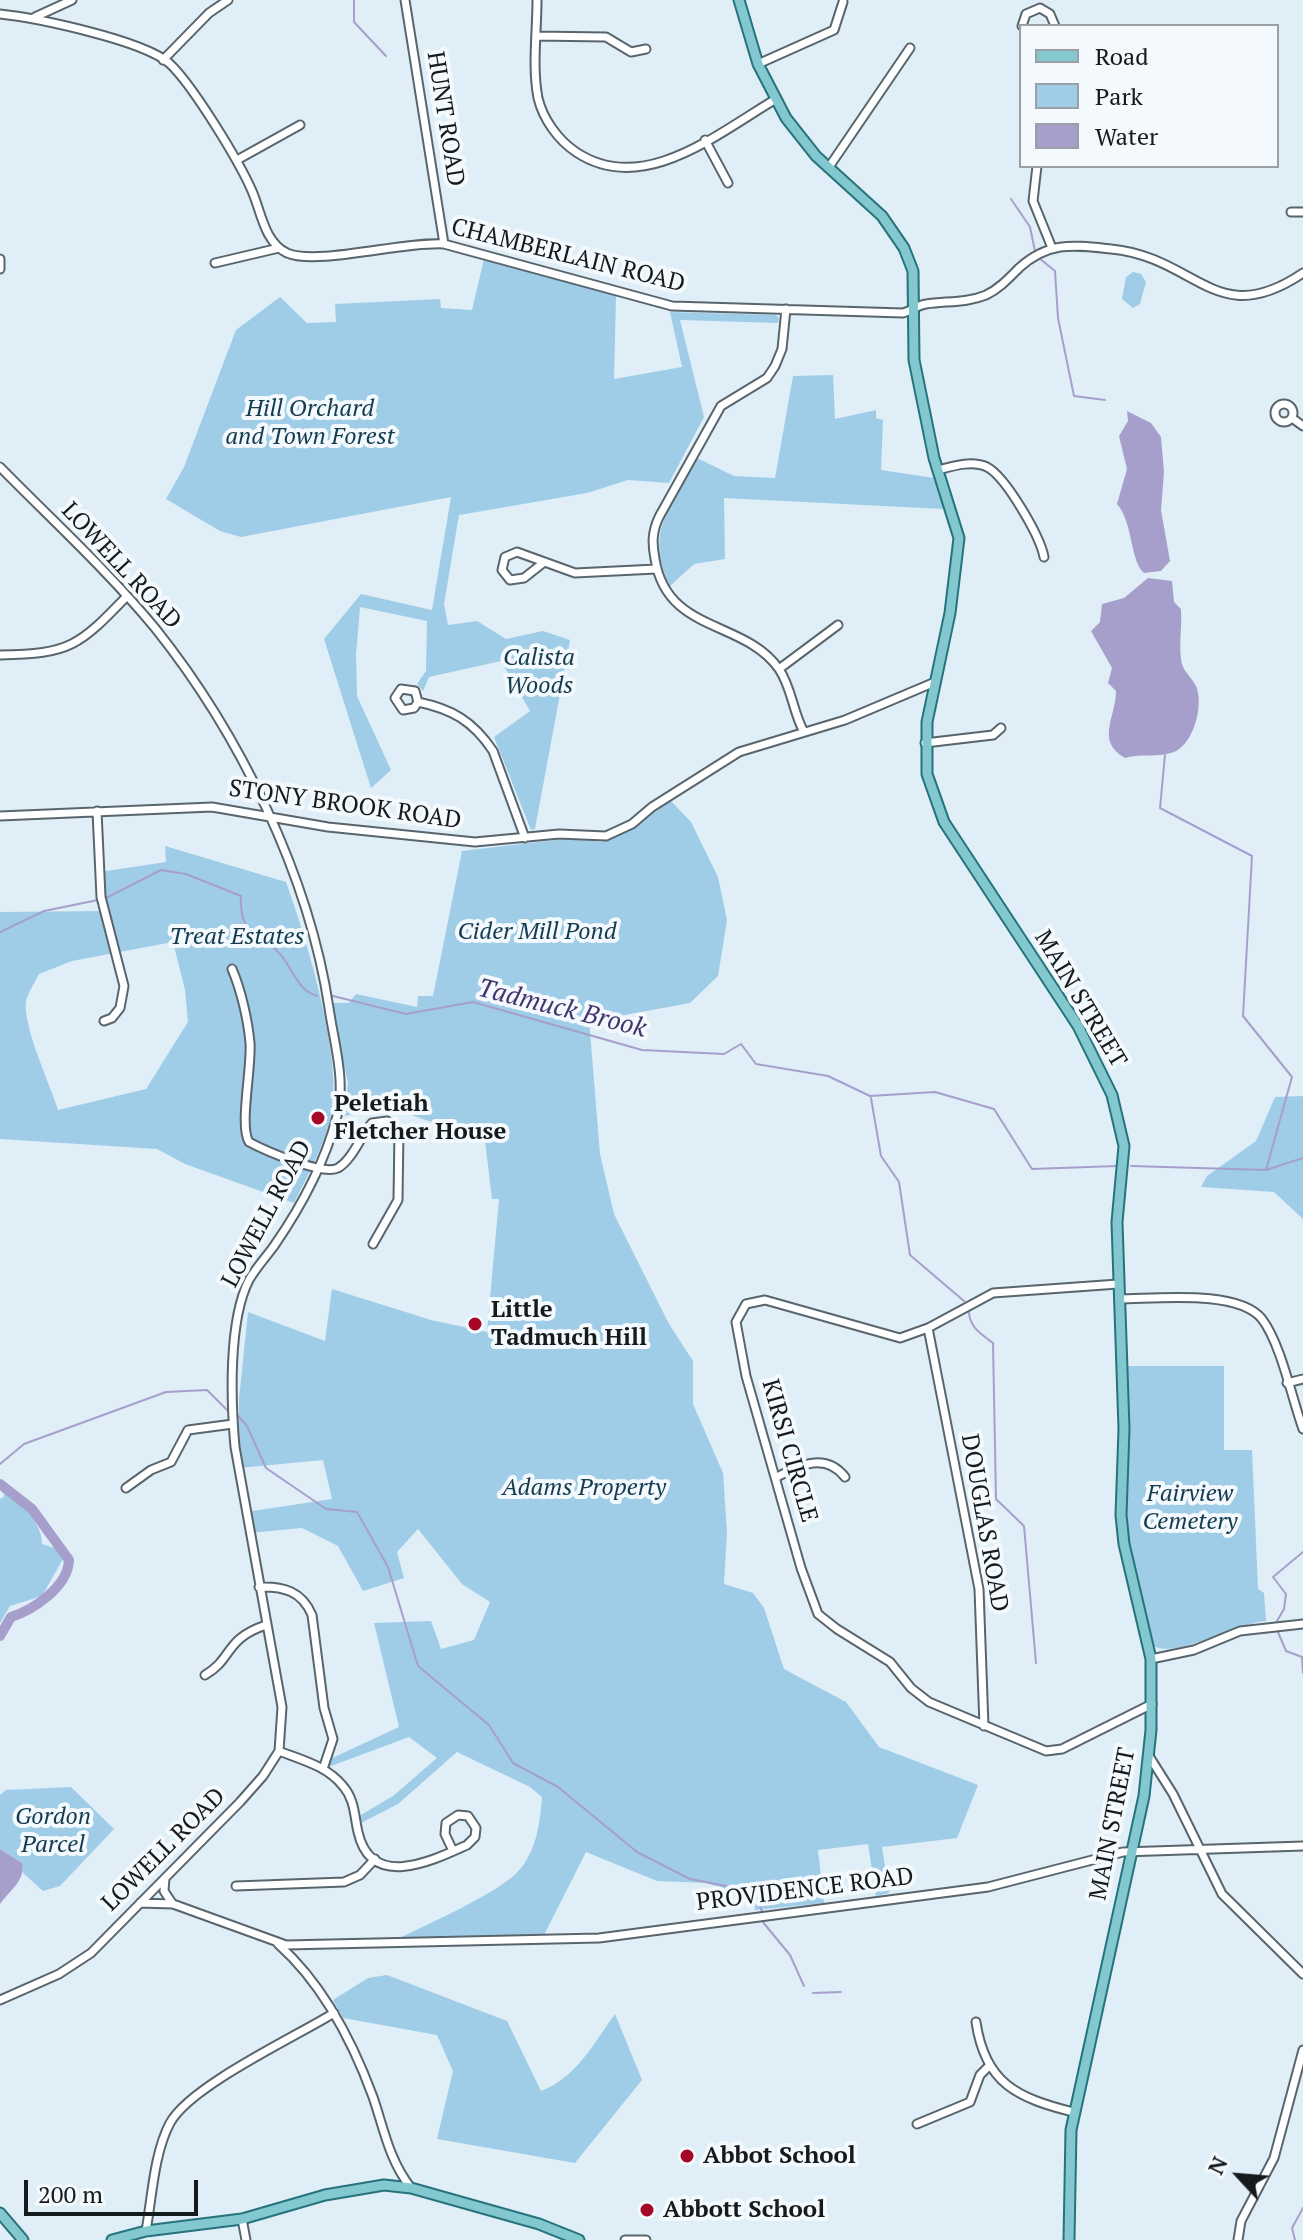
<!DOCTYPE html>
<html>
<head>
<meta charset="utf-8">
<style>
  body { margin:0 }
  #map { position:relative; width:1303px; height:2240px; overflow:hidden; background:#dfeef7; font-family:"PT Serif",serif }
  canvas { display:block }
  .legend { position:absolute; left:1019px; top:24px; width:260px; height:144px; box-sizing:border-box; background:#f3f9fd; border:2px solid #9aa0a3; margin:0; padding:10px 14px; list-style:none; font-size:24px; color:#151a1d }
  .legend li { display:flex; align-items:center; gap:16px; height:40px }
  .legend b { width:40px; border:2px solid #9aa0a3 }
  .north { position:absolute; left:1199px; top:2136px; width:80px; height:80px; -webkit-text-stroke:6px #f3f9fd; paint-order:stroke; rotate:296deg; font-size:22px; font-weight:700; line-height:32px; text-align:center; color:#151a1d }
  .north::after { content:''; display:block; margin:auto; width:28px; height:36px; background:#151a1d; clip-path:polygon(50% 0,100% 100%,50% 72%,0 100%) }
  .scale { position:absolute; left:24px; top:2180px; width:174px; height:36px; box-sizing:border-box; border:4px solid #151a1d; border-top:0; padding-left:10px; font-size:24px; line-height:28px; white-space:nowrap; color:#151a1d; -webkit-text-stroke:6px #f3f9fd; paint-order:stroke }
</style>
</head>
<body>
<div id="map">
<canvas width="1303" height="2240"></canvas>
<ul class="legend">
<li><b style="height:10px;background:#83c8cf"></b>Road</li>
<li><b style="height:22px;background:#9fcde8"></b>Park</li>
<li><b style="height:22px;background:#a79fcb"></b>Water</li>
</ul>
<div class="north">N</div>
<div class="scale">200 m</div>
</div>
<script>
const ctx = document.querySelector('canvas').getContext('2d');
ctx.lineJoin = 'round';
function fill(path, color) { ctx.fillStyle = color; ctx.fill(path, 'evenodd'); }
function strokePath(path, color, width, dash) { ctx.strokeStyle = color; ctx.lineWidth = width; ctx.lineCap = dash ? 'butt' : 'round'; ctx.setLineDash(dash || []); ctx.stroke(path); }
function drawText(font, color, halo, rows, align = 'center') {
  ctx.font = font + ' "PT Serif",serif'; ctx.lineWidth = 8; ctx.setLineDash([]); ctx.textBaseline = 'middle'; ctx.strokeStyle = halo; ctx.fillStyle = color; for (const [text, x, y, turn = 0] of rows) {
    ctx.save(); ctx.translate(x, y); ctx.rotate((+turn || 0) * Math.PI / 180); ctx.textAlign = isNaN(turn) ? turn : align; if (halo) ctx.strokeText(text, 0, 0); ctx.fillText(text, 0, 0); ctx.restore();
  }
}
const green = new Path2D(`
  M 484,259 L 616,296 L 614,379 L 682,367 L 670,312 L 776,315 L 779,318 L 778,323 L 680,320 L 704,417 L 669,483 L 628,480 L 587,493 L 459,515 L 444,604 L 448,625 L 477,621 L 506,639 L 543,631 L 570,640 L 535,829 L 531,830 L 494,737 L 530,711 L 501,661 L 429,677 L 423,691 L 417,684 L 426,671 L 427,621 L 360,607 L 356,655 L 357,696 L 391,770 L 371,788 L 324,639 L 361,594 L 432,610 L 451,497 L 241,537 L 220,531 L 166,499 L 184,467 L 236,330 L 280,297 L 307,323 L 336,322 L 335,304 L 440,299 L 441,308 L 472,310 Z
  M 1133,272 L 1141,274 L 1146,282 L 1140,304 L 1133,308 L 1122,299 L 1126,277 Z
  M 833,375 L 835,419 L 876,410 L 876,418 L 883,420 L 881,470 L 934,478 L 944,509 L 724,498 L 725,559 L 694,564 L 670,586 C 644,531 671,507 697,458 L 734,476 L 775,478 L 793,376 Z
  M 671,801 L 691,822 L 718,877 L 727,920 L 718,976 L 690,1003 L 619,1016 L 588,1007 L 600,1154 L 614,1214 L 669,1324 L 693,1361 L 693,1404 L 723,1473 L 727,1532 L 724,1584 L 753,1593 L 764,1608 L 784,1669 L 846,1702 L 879,1747 L 978,1785 L 957,1838 L 882,1847 L 889,1893 L 876,1896 L 868,1844 L 818,1850 L 824,1903 L 755,1910 L 753,1897 L 706,1883 L 657,1881 L 586,1852 L 543,1937 L 390,1943 C 420,1927 502,1893 521,1868 C 537,1848 540,1822 542,1797 L 530,1787 L 457,1752 L 398,1804 L 357,1825 L 356,1818 L 393,1796 L 437,1758 L 409,1737 L 323,1769 L 328,1760 L 399,1727 L 374,1623 L 431,1621 L 441,1649 L 474,1640 L 490,1602 L 462,1584 L 418,1529 L 397,1552 L 404,1578 L 363,1591 L 338,1546 L 302,1528 L 249,1533 L 246,1512 L 332,1499 L 323,1460 L 239,1468 L 239,1399 L 248,1312 L 325,1341 L 332,1289 L 431,1320 L 487,1332 L 499,1199 L 492,1199 L 485,1141 L 403,1112 L 371,1109 L 345,1116 L 348,1083 L 331,1003 L 349,1003 L 356,994 L 417,1007 L 418,996 L 433,996 L 462,851 L 572,838 L 601,842 L 616,837 Z
  M 165,846 L 286,882 C 306,938 342,1054 332,1111 C 326,1142 308,1175 294,1203 L 185,1164 L 157,1149 L 0,1139 L 0,912 L 104,911 L 100,872 L 166,862 ZM 173,942 L 185,990 L 188,1022 L 146,1089 L 58,1110 C 50,1084 23,1027 26,1002 C 27,994 35,982 39,974 L 72,961 Z
  M 1303,1096 L 1303,1219 L 1274,1192 L 1201,1187 L 1207,1176 L 1256,1141 L 1275,1097 Z
  M 1125,1366 L 1224,1366 L 1224,1450 L 1252,1450 L 1258,1589 L 1264,1593 L 1266,1621 C 1236,1623 1176,1659 1154,1646 L 1129,1555 L 1125,1526 Z
  M 3,1489 C 20,1498 43,1526 42,1544 L 57,1549 L 63,1559 L 42,1596 L 10,1606 L 0,1623 L 0,1499 L 4,1497 Z
  M 71,1787 L 114,1829 L 60,1886 L 43,1891 L 23,1873 L 22,1863 L 0,1849 L 0,1795 L 6,1790 Z
  M 387,1975 L 507,2021 L 541,2091 C 576,2078 594,2043 615,2014 L 642,2080 L 575,2163 L 437,2139 L 453,2071 L 437,2035 L 343,2018 L 333,2000 L 368,1978 Z`);
const water = new Path2D(`
  M 1127,411 L 1151,423 L 1161,437 L 1164,472 L 1161,510 L 1170,561 L 1161,571 L 1144,573 C 1130,561 1133,522 1117,504 L 1127,469 L 1119,436 L 1128,421 Z
  M 1148,578 L 1172,581 L 1174,602 L 1181,609 C 1182,626 1179,643 1181,659 C 1182,671 1191,676 1196,686 C 1204,704 1194,744 1174,752 C 1158,758 1141,753 1125,758 C 1095,741 1116,717 1116,691 L 1108,683 L 1112,668 L 1091,631 L 1100,622 L 1102,604 L 1124,598 Z
  M 0,1849 L 22,1863 C 26,1880 10,1890 0,1904 Z`);
const stream = new Path2D(`
  M 354,0 L 354,22 L 386,56
  M 1011,199 L 1030,227 L 1035,251
  M 1039,258 L 1055,271 L 1058,318 L 1074,396 L 1105,400
  M 1165,755 L 1160,808 L 1252,856 L 1243,1016 L 1292,1077 L 1266,1170
  M 104,899 L 161,870 L 186,874 L 241,896 C 239,937 259,931 280,954 C 294,970 296,989 317,996
  M 0,932 L 44,911 L 98,900
  M 333,996 L 406,1014 L 473,1002 L 642,1050 L 724,1054 L 741,1044 L 756,1064 L 828,1076 L 870,1096 L 935,1092 L 994,1109 L 1032,1169 L 1117,1166
  M 871,1098 L 881,1156 L 899,1182 L 910,1255 L 964,1301
  M 1131,1166 L 1266,1170 L 1303,1158
  M 969,1311 C 969,1327 981,1334 993,1343 L 996,1499 L 1024,1526 L 1036,1663
  M 237,1415 L 247,1426 L 266,1468 L 326,1509 L 357,1512 L 388,1567 L 418,1666 L 489,1725 L 513,1763 L 558,1787 L 637,1852 L 690,1879 L 752,1891 L 762,1911
  M 0,1464 L 24,1444 L 166,1392 L 207,1390 L 229,1412
  M 1277,1621 L 1284,1609 L 1286,1594 L 1273,1577 L 1303,1552
  M 1278,1632 L 1286,1651 L 1302,1657 L 1303,1673
  M 762,1921 L 790,1955 L 804,1986
  M 813,1993 L 841,1992
  M 1295,2240 L 1292,2228 L 1303,2208`);
const river = new Path2D(`
  M 0,1484 L 32,1509 L 69,1560 C 68,1587 33,1610 11,1617 L 0,1636`);
const minor = new Path2D(`
  M 405,0 L 444,244
  M 537,0 C 537,32 532,67 538,98 C 543,119 558,140 576,152 C 643,197 718,133 776,99
  M 0,14 C 37,18 142,40 169,63 C 192,84 239,161 252,191 C 261,211 264,242 287,253 C 317,266 404,241 444,244 L 672,306 L 903,313 C 911,311 918,305 926,304 C 946,301 967,303 986,295 C 999,289 1009,278 1019,268 C 1049,241 1073,245 1111,249 C 1197,257 1216,332 1303,273
  M 35,17 L 72,0
  M 1022,26 L 1026,14 L 1040,8 L 1050,14 L 1055,26
  M 536,36 L 606,37 L 631,52 L 646,49
  M 163,60 L 209,13 L 228,0
  M 758,64 L 834,30 L 843,2
  M 705,140 L 728,183
  M 237,160 L 300,125
  M 1037,166 L 1033,201 L 1052,248
  M 829,167 L 910,48
  M 1291,212 L 1303,212
  M 0,259 L 0,269
  M 215,263 L 279,248
  M 786,309 L 782,349 L 775,366 L 767,378 L 721,406 L 659,517 C 652,532 652,543 655,559 C 667,634 744,619 779,669 C 792,688 793,713 804,732
  M1275 413a9 9 0 1 1 18 0a9 9 0 1 1-18 0Z
  M 1292,418 L 1303,426
  M 0,467 C 52,520 108,571 155,628 C 239,733 309,875 329,1008 C 334,1043 346,1081 337,1116 C 325,1162 301,1207 274,1246 C 266,1257 256,1268 249,1280 C 228,1321 231,1402 235,1447 L 282,1707 L 279,1751 L 263,1776 L 240,1802 L 91,1953 L 59,1974 L 0,2000
  M 938,470 C 953,466 972,460 987,467 C 1006,477 1040,536 1044,557
  M 543,563 L 524,578 L 510,580 L 502,570 L 505,557 L 517,552 L 575,573 L 656,569
  M 0,655 C 70,654 79,646 127,596
  M 779,669 L 838,625
  M 418,702 L 415,691 L 401,689 L 395,698 L 403,710 L 414,708 L 418,702 C 452,709 473,721 493,751 L 525,838
  M 925,743 L 993,735 L 1001,728
  M 97,811 L 101,897 L 124,986 L 120,1008 L 112,1018 L 104,1021
  M 0,816 L 212,807 L 328,827 L 475,842 L 559,834 L 606,836 L 632,824 L 652,807 L 739,752 L 845,720 L 935,682
  M 232,969 C 241,990 248,1020 250,1043 C 252,1067 239,1126 249,1142 C 264,1150 323,1176 338,1168 C 353,1159 361,1135 372,1123 L 387,1121 L 399,1131 L 398,1200 L 373,1244
  M 1118,1284 L 993,1293 L 928,1328 L 900,1338 L 765,1300 L 746,1304 L 736,1322 L 746,1376 L 801,1568 L 818,1614 L 837,1629 L 890,1662 L 911,1688 L 929,1702 L 1046,1751 L 1062,1749 L 1152,1704
  M 1119,1299 C 1155,1299 1238,1289 1262,1319 C 1281,1344 1292,1399 1303,1429
  M 928,1328 L 979,1589 L 984,1726
  M 1287,1383 L 1303,1379
  M 777,1477 C 801,1464 826,1453 845,1477
  M 126,1488 L 151,1470 L 171,1462 L 188,1430 L 233,1424
  M 259,1587 C 283,1586 302,1591 312,1615 L 324,1708 L 333,1739 L 323,1769
  M 1151,1659 L 1194,1650 L 1240,1631 L 1303,1624
  M 205,1675 C 233,1659 224,1639 266,1625
  M 279,1751 C 302,1760 327,1766 343,1786 C 355,1800 354,1815 358,1832 C 371,1891 434,1860 467,1845 L 475,1837 L 476,1828 L 468,1816 L 458,1815 L 446,1823 L 445,1834 L 453,1851
  M 1149,1756 L 1173,1794 L 1222,1894 L 1303,1974
  M 165,1878 L 164,1891 L 172,1903
  M 236,1886 L 344,1882 L 360,1875 L 375,1859
  M 140,1903 L 173,1904 L 286,1945 L 599,1938 L 988,1887 L 1123,1852 L 1303,1846
  M 278,1944 C 323,1984 352,2040 373,2097 C 384,2129 389,2160 411,2188
  M 976,2022 C 985,2084 1018,2098 1073,2112
  M 917,2124 L 970,2102 L 980,2075 L 989,2066
  M 242,2219 L 246,2240
  M 146,2231 C 152,2197 154,2153 170,2123 C 190,2086 295,2037 334,2013
  M 625,2240 L 646,2240
  M 1238,2240 L 1241,2221 L 1274,2158 L 1303,2050`);
const major = new Path2D(`
  M 739,0 L 758,64 L 786,118 L 816,156 L 882,216 L 904,248 L 913,271 L 914,360 L 934,458 L 959,538 L 950,613 L 927,722 L 927,774 L 944,822 L 1078,1026 L 1112,1095 L 1124,1146 L 1117,1222 L 1124,1429 L 1121,1515 L 1124,1544 L 1151,1659 L 1151,1730 L 1144,1796 L 1071,2130 L 1069,2240
  M 0,2213 L 23,2240
  M 112,2240 L 146,2231 L 242,2219 L 325,2195 L 384,2185 L 411,2188 L 539,2224 L 579,2240`);
const markers = [
  [318,1118,8,"#a40826"],
  [475,1324,8,"#a40826"],
  [687,2156,8,"#a40826"],
  [647,2210,8,"#a40826"]
];
const streetNames = [
  ["HUNT ROAD",445,119,81],
  ["CHAMBERLAIN ROAD",568,256,14],
  ["LOWELL ROAD",121,566,47],
  ["STONY BROOK ROAD",345,805,8],
  ["MAIN STREET",1080,999,59],
  ["LOWELL ROAD",267,1214,-62],
  ["KIRSI CIRCLE",789,1451,74],
  ["DOUGLAS ROAD",984,1523,80],
  ["MAIN STREET",1113,1824,-79],
  ["LOWELL ROAD",164,1850,-45],
  ["PROVIDENCE ROAD",805,1890,-7]
];
const parkNames = [
  ["Hill Orchard",310,409],
  ["and Town Forest",310,437],
  ["Calista",539,658],
  ["Woods",539,686],
  ["Cider Mill Pond",537,932],
  ["Treat Estates",237,937],
  ["Adams Property",584,1488],
  ["Fairview",1190,1494],
  ["Cemetery",1190,1522],
  ["Gordon",53,1817],
  ["Parcel",53,1845]
];
const poiNames = [
  ["Peletiah",334,1104],
  ["Fletcher House",334,1132],
  ["Little",491,1310],
  ["Tadmuch Hill",491,1338],
  ["Abbot School",703,2156],
  ["Abbott School",663,2210]
];
const waterNames = [
  ["Tadmuck Brook",562,1009,14]
];
fill(green, '#9fcde8');
fill(water, '#a79fcb');
strokePath(stream, '#a79fcb', 2);
strokePath(river, '#a79fcb', 10);
strokePath(minor, '#59656d', 11);
strokePath(major, '#27737c', 13);
strokePath(minor, '#fff', 7);
strokePath(major, '#83c8cf', 9);
for (const [x, y, r, color] of markers) { const dot = new Path2D(); dot.arc(x, y, r, 0, 2 * Math.PI); ctx.fillStyle = color; ctx.fill(dot); strokePath(dot, '#f3f9fd', 3); }
drawText('24px', '#151a1d', '#f3f9fd', streetNames);
drawText('italic 24px', '#143b50', '#f3f9fd', parkNames);
drawText('bold 24px', '#151a1d', '#f3f9fd', poiNames, 'left');
drawText('italic 26px', '#44356e', '#f3f9fd', waterNames);
</script>
</body>
</html>
